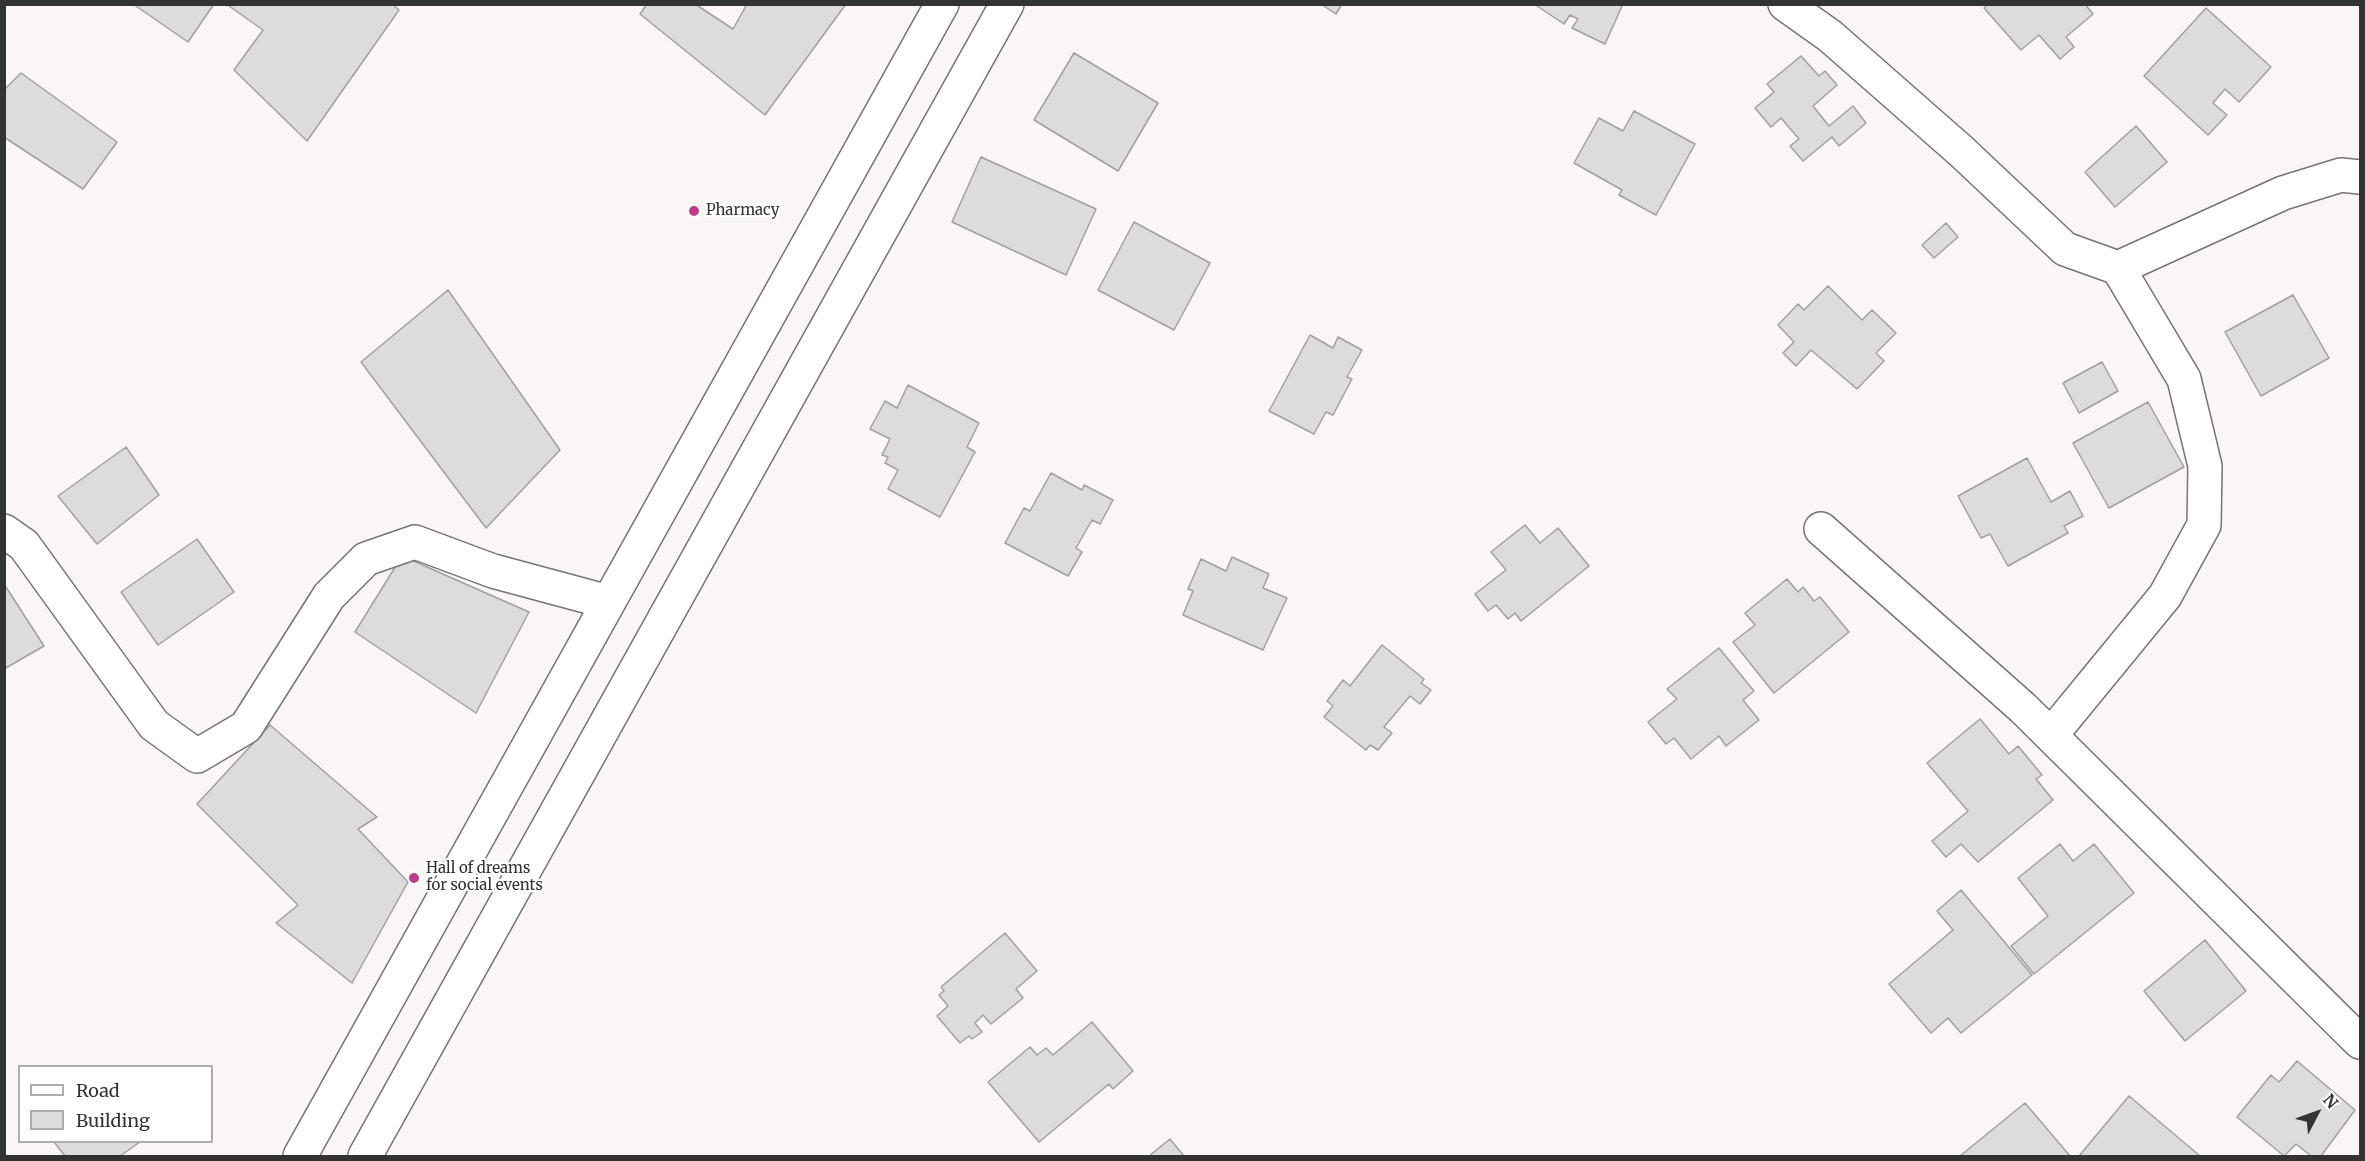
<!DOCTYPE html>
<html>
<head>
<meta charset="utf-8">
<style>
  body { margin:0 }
  #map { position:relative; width:2365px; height:1161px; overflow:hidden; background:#faf6f8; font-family:Merriweather,serif }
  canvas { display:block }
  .frame { position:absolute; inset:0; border:6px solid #343333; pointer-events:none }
  .legend { position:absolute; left:18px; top:1065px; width:195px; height:78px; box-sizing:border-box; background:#fff; border:2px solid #aeadad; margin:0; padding:8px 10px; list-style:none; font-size:18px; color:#343333 }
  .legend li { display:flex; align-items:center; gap:12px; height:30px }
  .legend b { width:30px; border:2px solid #aeadad }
  .north { position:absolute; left:2287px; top:1083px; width:60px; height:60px; -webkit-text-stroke:4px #fff; paint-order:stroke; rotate:49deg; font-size:16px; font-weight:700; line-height:24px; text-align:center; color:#343333 }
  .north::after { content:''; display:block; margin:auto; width:21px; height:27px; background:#343333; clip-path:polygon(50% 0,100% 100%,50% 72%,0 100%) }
</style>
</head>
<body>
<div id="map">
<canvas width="2365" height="1161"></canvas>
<div class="frame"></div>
<ul class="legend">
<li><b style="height:8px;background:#fff"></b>Road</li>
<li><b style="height:16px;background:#dedbdc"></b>Building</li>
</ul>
<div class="north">N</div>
</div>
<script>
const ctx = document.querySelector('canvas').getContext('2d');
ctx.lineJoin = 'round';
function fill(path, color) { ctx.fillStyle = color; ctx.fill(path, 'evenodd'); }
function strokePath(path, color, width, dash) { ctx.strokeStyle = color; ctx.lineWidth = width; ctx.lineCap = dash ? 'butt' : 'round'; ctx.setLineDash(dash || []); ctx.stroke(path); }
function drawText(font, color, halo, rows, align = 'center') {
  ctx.font = font + ' Merriweather,serif'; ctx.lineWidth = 4.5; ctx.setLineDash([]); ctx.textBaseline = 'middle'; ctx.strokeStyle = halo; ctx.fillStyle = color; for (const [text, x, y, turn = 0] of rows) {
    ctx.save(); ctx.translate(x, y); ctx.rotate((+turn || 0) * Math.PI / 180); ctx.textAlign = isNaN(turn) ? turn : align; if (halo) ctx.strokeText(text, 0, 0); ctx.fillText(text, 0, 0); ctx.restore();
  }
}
const building = new Path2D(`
  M 133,4 L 214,4 L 188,42 Z
  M 230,4 L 392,4 L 399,10 L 307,141 L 234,70 L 263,30 L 229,6 Z
  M 647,4 L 695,4 L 733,29 L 747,4 L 846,4 L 765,115 L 640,14 Z
  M 1321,4 L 1342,4 L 1336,14 Z
  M 1534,4 L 1623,4 L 1605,44 L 1572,28 L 1578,19 L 1570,15 L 1564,24 Z
  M 1988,4 L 2085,4 L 2093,14 L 2066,37 L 2074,47 L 2060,59 L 2039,35 L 2021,50 L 1984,8 Z
  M 2206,8 L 2271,67 L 2239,102 L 2225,89 L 2213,103 L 2227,115 L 2208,135 L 2144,76 Z
  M 1074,53 L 1158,103 L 1118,171 L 1034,120 Z
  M 1801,56 L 1819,76 L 1825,71 L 1837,85 L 1813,106 L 1829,126 L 1853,106 L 1866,123 L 1839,146 L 1832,137 L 1803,161 L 1790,146 L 1799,139 L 1781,118 L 1771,127 L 1755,108 L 1774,92 L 1767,84 Z
  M 21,73 L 117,142 L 83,189 L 4,137 L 4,90 Z
  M 1634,111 L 1695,144 L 1656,215 L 1619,195 L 1622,190 L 1574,163 L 1599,118 L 1623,131 Z
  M 2136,126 L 2167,162 L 2115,207 L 2085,172 Z
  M 981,157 L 1096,209 L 1066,275 L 952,222 Z
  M 1134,222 L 1210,263 L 1174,330 L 1098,290 Z
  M 1946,223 L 1958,237 L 1934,258 L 1922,245 Z
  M 1828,286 L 1862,320 L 1872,310 L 1896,333 L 1876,353 L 1884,361 L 1857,389 L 1811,350 L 1796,366 L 1783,353 L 1794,342 L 1778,325 L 1798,304 L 1804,310 Z
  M 448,290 L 560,450 L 486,528 L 361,362 Z
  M 2293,295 L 2329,358 L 2261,396 L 2225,332 Z
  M 1310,335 L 1333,348 L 1338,337 L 1362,350 L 1347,377 L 1352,379 L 1333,415 L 1326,412 L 1314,434 L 1269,411 Z
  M 2102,362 L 2118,391 L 2079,413 L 2063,383 Z
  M 908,385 L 979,423 L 967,447 L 975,452 L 940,517 L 888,489 L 898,470 L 885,463 L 888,457 L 882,455 L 890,439 L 870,429 L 885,401 L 897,408 Z
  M 2148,402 L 2184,467 L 2109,508 L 2073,443 Z
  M 126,447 L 159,495 L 97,544 L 58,496 Z
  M 2027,458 L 2051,502 L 2070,491 L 2083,516 L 2064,526 L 2068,533 L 2008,566 L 1990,534 L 1981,538 L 1958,496 Z
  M 1051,473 L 1082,490 L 1084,485 L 1113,500 L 1100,524 L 1092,520 L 1076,548 L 1082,552 L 1068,576 L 1005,543 L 1024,508 L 1030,511 Z
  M 1525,525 L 1540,543 L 1558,528 L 1589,566 L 1521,621 L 1515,613 L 1508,619 L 1496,605 L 1488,611 L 1475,594 L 1506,570 L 1491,552 Z
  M 197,539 L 234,592 L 158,645 L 121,592 Z
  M 402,556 L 529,612 L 476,713 L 355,632 Z
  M 1232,557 L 1269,574 L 1263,588 L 1287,598 L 1263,650 L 1183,615 L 1193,591 L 1188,589 L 1201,559 L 1226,571 Z
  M 1787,579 L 1798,592 L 1803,587 L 1814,601 L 1820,597 L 1849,632 L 1774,693 L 1733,642 L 1755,625 L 1745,613 Z
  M 4,584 L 44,646 L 4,669 Z
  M 1382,645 L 1424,679 L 1421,683 L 1431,690 L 1420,704 L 1410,696 L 1384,727 L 1392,733 L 1378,750 L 1370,745 L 1366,750 L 1324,717 L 1333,706 L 1327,701 L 1343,680 L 1350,686 Z
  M 1719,648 L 1754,691 L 1743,700 L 1759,720 L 1726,746 L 1719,736 L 1691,759 L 1674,738 L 1666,744 L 1648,722 L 1677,699 L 1667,689 Z
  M 1980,719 L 2009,754 L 2018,746 L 2042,775 L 2036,779 L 2053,800 L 1978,862 L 1961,844 L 1946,857 L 1932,841 L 1968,811 L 1927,763 Z
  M 270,725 L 377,817 L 358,829 L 408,882 L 352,983 L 276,923 L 298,905 L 197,804 Z
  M 2060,844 L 2073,861 L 2094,844 L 2134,893 L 2034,974 L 2011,946 L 2048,916 L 2018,878 Z
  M 1961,890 L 2032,975 L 1961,1033 L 1948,1018 L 1931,1033 L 1889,984 L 1953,930 L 1937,911 Z
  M 1005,933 L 1037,971 L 1016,989 L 1023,998 L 991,1024 L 983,1015 L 975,1023 L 982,1032 L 972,1039 L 969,1036 L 960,1043 L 937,1016 L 948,1006 L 939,995 L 944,991 L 941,987 Z
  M 2205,940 L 2246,991 L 2185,1041 L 2144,991 Z
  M 1092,1022 L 1133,1071 L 1113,1089 L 1109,1084 L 1039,1142 L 988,1082 L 1030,1047 L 1037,1055 L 1046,1048 L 1053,1055 Z
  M 2297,1061 L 2355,1110 L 2321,1156 L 2311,1156 L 2296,1144 L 2284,1156 L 2237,1117 L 2271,1075 L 2279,1082 Z
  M 2129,1096 L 2200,1156 L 2079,1156 Z
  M 2025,1103 L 2070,1156 L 1960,1156 Z
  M 1170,1139 L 1184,1156 L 1149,1156 Z
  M 54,1142 L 140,1142 L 120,1156 L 65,1156 Z`);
const minor = new Path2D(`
  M 1785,4 L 1830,36 L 1961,151 L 2065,249 L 2118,268 L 2283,193 L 2341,175 L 2360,177
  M 1821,529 L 2023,708 L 2360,1042
  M 4,531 L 24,545 L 154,725 L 197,756 L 246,727 L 329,596 L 366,559 L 415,542 L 493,571 L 608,602
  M 2051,735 L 2165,596 L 2204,525 L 2205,466 L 2184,379 L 2118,268`);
const major = new Path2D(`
  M 300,1156 L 942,4
  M 365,1156 L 1007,4`);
const markers = [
  [694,211,6,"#bc3d8a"],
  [414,878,6,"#bc3d8a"]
];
const poiNames = [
  ["Pharmacy",706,211],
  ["Hall of dreams",426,869],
  ["for social events",426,886]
];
fill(building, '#dedbdc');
strokePath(building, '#a29fa1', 1.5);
strokePath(minor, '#787476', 36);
strokePath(major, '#787476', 36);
strokePath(minor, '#fff', 33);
strokePath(major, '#fff', 33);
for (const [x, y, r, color] of markers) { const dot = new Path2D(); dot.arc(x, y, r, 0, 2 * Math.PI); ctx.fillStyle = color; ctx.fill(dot); strokePath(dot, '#fff', 2); }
drawText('15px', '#343333', '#fff', poiNames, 'left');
</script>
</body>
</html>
